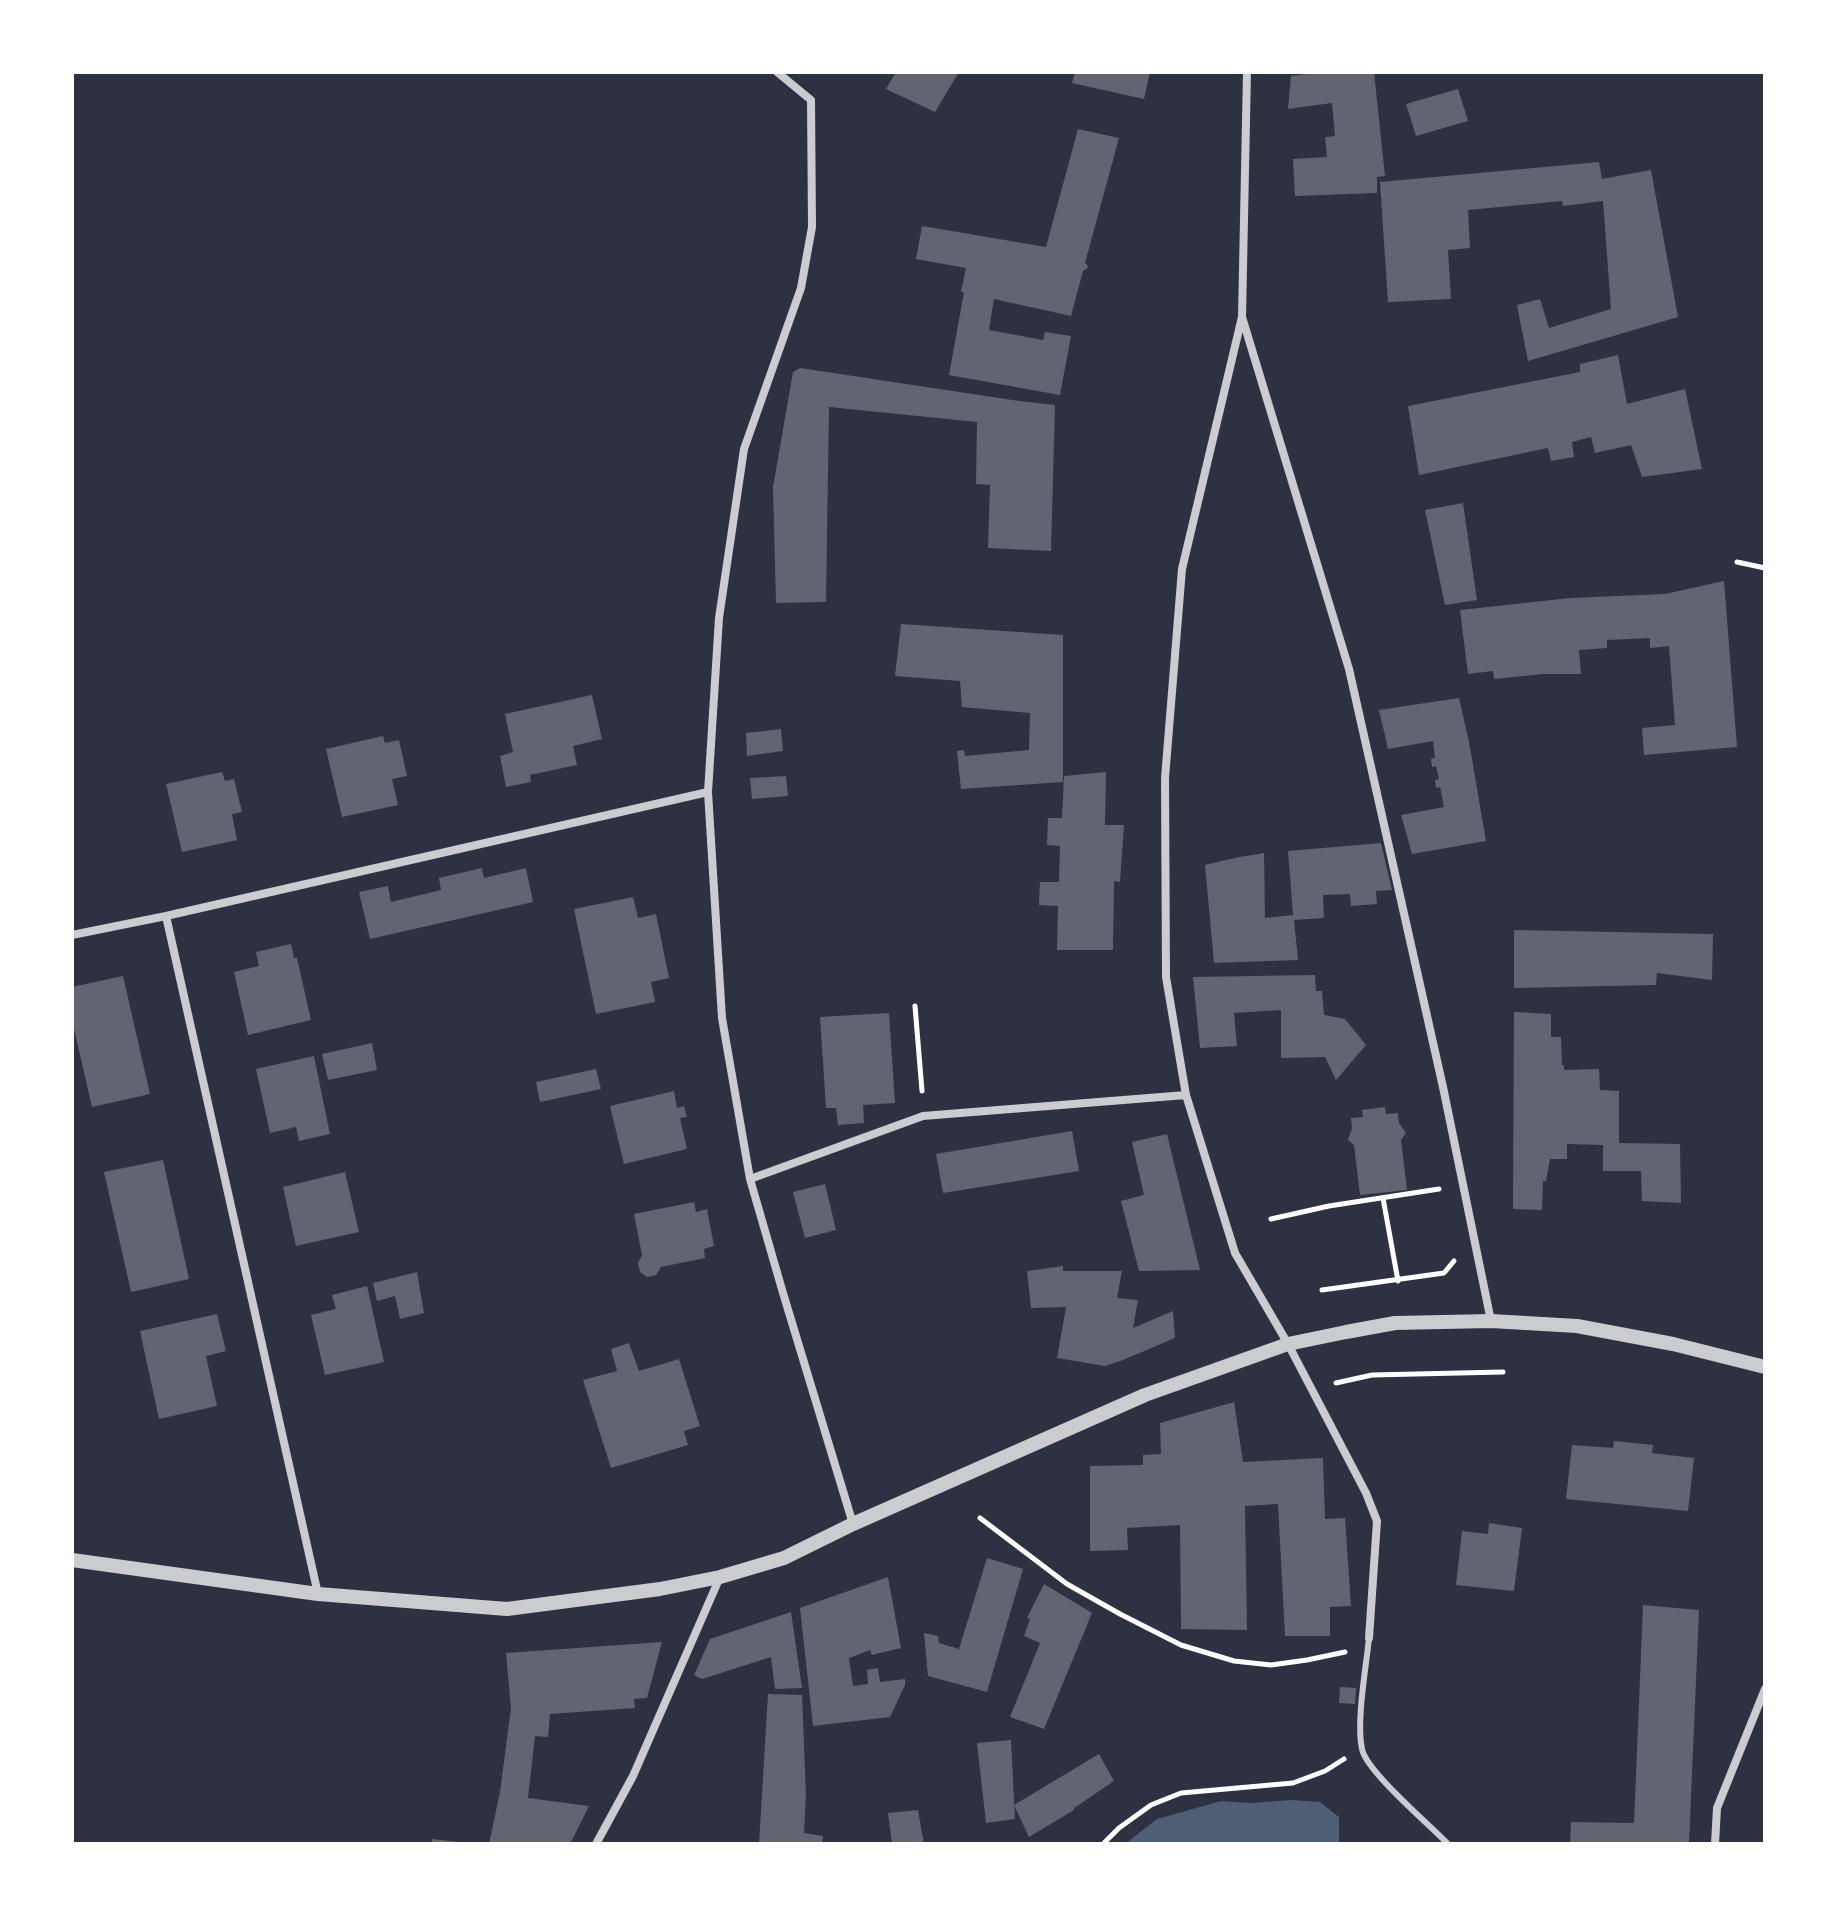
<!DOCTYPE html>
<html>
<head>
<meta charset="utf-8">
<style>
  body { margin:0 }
  #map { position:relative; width:1837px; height:1916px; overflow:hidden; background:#2d3142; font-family:Mulish,sans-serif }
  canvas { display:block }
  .frame { position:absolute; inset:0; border:74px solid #fff; pointer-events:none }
</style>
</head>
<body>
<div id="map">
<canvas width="1837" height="1916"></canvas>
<div class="frame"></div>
</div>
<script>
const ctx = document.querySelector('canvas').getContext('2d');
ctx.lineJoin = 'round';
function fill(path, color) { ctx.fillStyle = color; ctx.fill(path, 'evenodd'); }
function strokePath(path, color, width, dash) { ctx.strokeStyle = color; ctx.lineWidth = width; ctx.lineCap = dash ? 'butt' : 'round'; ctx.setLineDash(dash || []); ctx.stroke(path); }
const water = new Path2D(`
  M 1291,1800 L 1320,1802 L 1339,1817 L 1339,1844 L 1125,1844 L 1157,1819 L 1221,1801 L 1251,1803 Z`);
const building = new Path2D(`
  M 896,72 L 959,72 L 935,112 L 886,89 Z
  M 1075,72 L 1150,72 L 1144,99 L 1072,83 Z
  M 1322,72 L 1374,72 L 1385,176 L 1377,177 L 1377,193 L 1295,196 L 1293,159 L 1327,157 L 1325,137 L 1335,136 L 1332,103 L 1288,109 L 1291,76 Z
  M 1458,89 L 1468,121 L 1416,136 L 1406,104 Z
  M 1078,129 L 1119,138 L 1085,263 L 1087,264 L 1088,268 L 1083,271 L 1071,316 L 994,299 L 989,330 L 1043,340 L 1045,332 L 1071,336 L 1060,395 L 949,375 L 964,292 L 961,292 L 966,268 L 916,259 L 922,226 L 1046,247 Z
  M 1599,162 L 1602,179 L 1651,170 L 1678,317 L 1528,361 L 1517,305 L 1540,299 L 1549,328 L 1611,309 L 1603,201 L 1563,206 L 1562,201 L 1468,210 L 1470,248 L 1448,250 L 1451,299 L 1388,302 L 1380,182 Z
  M 1618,355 L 1627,404 L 1685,389 L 1702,469 L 1642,477 L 1631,445 L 1595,453 L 1591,437 L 1572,442 L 1574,457 L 1551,461 L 1548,448 L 1419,475 L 1408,406 L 1580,372 L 1580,364 Z
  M 800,368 L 1019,401 L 1055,405 L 1051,551 L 988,548 L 990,485 L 976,484 L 977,422 L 829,407 L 826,602 L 776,603 L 773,487 L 793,372 Z
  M 1463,503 L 1477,600 L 1445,605 L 1425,510 Z
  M 1724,581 L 1737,747 L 1644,755 L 1642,728 L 1675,725 L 1669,646 L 1650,648 L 1650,638 L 1607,640 L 1607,648 L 1579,650 L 1581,674 L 1543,674 L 1494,679 L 1493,671 L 1468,674 L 1460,610 L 1570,598 L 1665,594 Z
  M 901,624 L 1063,635 L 1063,782 L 961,789 L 957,751 L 964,750 L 965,756 L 1029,750 L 1030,713 L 962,707 L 960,681 L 895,676 Z
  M 592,695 L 602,739 L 573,746 L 577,765 L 530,775 L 531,782 L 506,787 L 500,756 L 513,752 L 505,714 Z
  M 1459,698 L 1469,742 L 1486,841 L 1412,854 L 1401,815 L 1444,807 L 1440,787 L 1436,788 L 1435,780 L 1439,779 L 1436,766 L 1432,767 L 1431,759 L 1435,758 L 1433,741 L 1388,749 L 1379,710 Z
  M 781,729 L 783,751 L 747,756 L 746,733 Z
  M 383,736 L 385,743 L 399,740 L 407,776 L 392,779 L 398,805 L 342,817 L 326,749 Z
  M 222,772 L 225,781 L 234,779 L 242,812 L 232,814 L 237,840 L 182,852 L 166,784 Z
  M 1106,772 L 1105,825 L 1124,825 L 1120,882 L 1114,881 L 1113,950 L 1057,950 L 1058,906 L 1039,905 L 1040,882 L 1059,882 L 1060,846 L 1047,845 L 1048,818 L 1062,818 L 1064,776 Z
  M 786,776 L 788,796 L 752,799 L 750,778 Z
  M 1381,843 L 1392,890 L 1376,891 L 1377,904 L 1351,906 L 1350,894 L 1323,895 L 1324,918 L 1294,920 L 1298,960 L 1214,963 L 1205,865 L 1239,857 L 1264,853 L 1265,918 L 1293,915 L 1288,851 Z
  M 482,868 L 484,878 L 526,868 L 533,902 L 370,939 L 359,892 L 388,886 L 391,902 L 441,890 L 439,878 Z
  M 633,897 L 638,918 L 656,914 L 669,978 L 651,982 L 655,1002 L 596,1014 L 574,909 Z
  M 1514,930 L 1713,934 L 1712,980 L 1657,973 L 1656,985 L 1514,988 Z
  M 291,944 L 294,958 L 297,958 L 311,1020 L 248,1035 L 234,972 L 259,966 L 256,952 Z
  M 1315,975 L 1316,991 L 1322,991 L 1324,1015 L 1345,1019 L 1366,1045 L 1336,1080 L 1325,1057 L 1281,1058 L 1281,1010 L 1234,1013 L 1237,1046 L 1200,1048 L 1193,977 Z
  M 123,976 L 150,1094 L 92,1107 L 72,1020 L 72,987 Z
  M 1514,1012 L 1551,1014 L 1551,1037 L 1561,1037 L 1562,1065 L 1564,1065 L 1564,1070 L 1599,1069 L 1600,1090 L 1619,1091 L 1619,1143 L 1680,1144 L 1681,1203 L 1642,1201 L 1641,1171 L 1603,1171 L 1603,1145 L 1567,1144 L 1567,1159 L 1550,1159 L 1546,1181 L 1543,1181 L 1542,1210 L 1513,1209 Z
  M 889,1013 L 895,1103 L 863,1105 L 864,1123 L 838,1125 L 836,1108 L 826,1108 L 820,1017 Z
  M 372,1043 L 377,1070 L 328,1080 L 322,1054 Z
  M 314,1056 L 330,1134 L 299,1141 L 296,1127 L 270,1133 L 256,1069 Z
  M 596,1069 L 601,1089 L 540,1102 L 536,1082 Z
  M 674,1091 L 677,1108 L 684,1106 L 687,1117 L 680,1118 L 687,1149 L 624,1164 L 610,1106 Z
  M 1385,1107 L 1386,1114 L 1398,1113 L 1399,1123 L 1406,1133 L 1401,1140 L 1407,1190 L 1360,1195 L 1354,1145 L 1348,1140 L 1352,1128 L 1351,1118 L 1363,1117 L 1362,1110 Z
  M 1072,1131 L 1079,1171 L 943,1193 L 936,1154 Z
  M 1167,1134 L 1200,1270 L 1139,1271 L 1121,1201 L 1144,1195 L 1132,1142 Z
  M 163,1160 L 189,1279 L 131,1292 L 104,1172 Z
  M 345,1172 L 359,1232 L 296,1246 L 283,1187 Z
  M 825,1184 L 836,1230 L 805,1238 L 793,1192 Z
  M 694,1202 L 696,1212 L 707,1209 L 714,1246 L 704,1249 L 705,1258 L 661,1267 L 656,1275 L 647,1277 L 640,1272 L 638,1263 L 642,1255 L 634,1214 Z
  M 1063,1266 L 1063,1271 L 1122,1271 L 1117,1298 L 1138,1300 L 1133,1328 L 1173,1311 L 1175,1338 L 1123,1360 L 1105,1366 L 1057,1358 L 1066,1307 L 1031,1308 L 1027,1271 Z
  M 417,1272 L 424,1313 L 400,1319 L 395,1296 L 377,1301 L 373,1283 Z
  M 367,1286 L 384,1362 L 325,1375 L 311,1315 L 336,1309 L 332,1295 Z
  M 217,1314 L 226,1351 L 206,1356 L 217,1406 L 159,1419 L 140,1331 Z
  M 629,1343 L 639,1371 L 679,1359 L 700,1426 L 684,1431 L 688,1445 L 611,1468 L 583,1380 L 617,1371 L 611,1349 Z
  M 1234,1402 L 1243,1462 L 1323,1458 L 1325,1519 L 1345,1518 L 1351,1606 L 1330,1607 L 1330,1636 L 1285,1636 L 1278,1504 L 1245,1506 L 1247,1630 L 1181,1629 L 1180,1525 L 1127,1528 L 1128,1550 L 1090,1551 L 1090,1466 L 1143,1465 L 1143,1455 L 1161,1454 L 1160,1423 Z
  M 1614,1441 L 1653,1445 L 1652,1453 L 1694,1458 L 1688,1511 L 1566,1499 L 1572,1445 L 1613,1448 Z
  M 1489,1523 L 1522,1528 L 1514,1591 L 1456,1585 L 1462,1531 L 1488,1534 Z
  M 987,1558 L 1023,1569 L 987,1692 L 928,1676 L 924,1633 L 938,1636 L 939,1643 L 959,1649 Z
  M 888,1577 L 901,1648 L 872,1655 L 870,1650 L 849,1658 L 853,1686 L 868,1684 L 867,1670 L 878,1668 L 880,1682 L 905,1679 L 905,1685 L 890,1717 L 813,1726 L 800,1608 Z
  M 1044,1584 L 1092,1613 L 1044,1729 L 1010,1717 L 1040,1643 L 1024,1636 L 1030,1619 L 1027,1618 Z
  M 1643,1605 L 1699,1610 L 1689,1844 L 1570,1844 L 1571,1822 L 1634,1823 Z
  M 791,1612 L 802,1688 L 775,1689 L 771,1657 L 702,1679 L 694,1675 L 710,1639 Z
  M 662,1642 L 647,1698 L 634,1699 L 635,1708 L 550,1714 L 548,1737 L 535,1736 L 528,1798 L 589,1806 L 570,1844 L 489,1844 L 500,1792 L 511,1708 L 506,1653 Z
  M 1340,1687 L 1356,1688 L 1355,1704 L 1339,1703 Z
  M 768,1694 L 802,1695 L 806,1795 L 804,1833 L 823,1836 L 822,1844 L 759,1844 Z
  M 1011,1740 L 1015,1819 L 986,1823 L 977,1743 Z
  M 1099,1754 L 1114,1781 L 1074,1808 L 1074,1810 L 1029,1837 L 1014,1805 Z
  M 918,1810 L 924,1844 L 892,1844 L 888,1813 Z
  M 432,1839 L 459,1842 L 459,1844 L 431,1844 Z`);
const path = new Path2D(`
  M 1737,562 L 1765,568
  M 915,1006 L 922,1091
  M 1383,1198 L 1398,1281
  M 1271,1219 L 1329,1206 L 1439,1189
  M 1322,1290 L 1444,1273 L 1454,1261
  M 1336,1383 L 1372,1375 L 1503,1372
  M 980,1518 L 1067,1584 L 1120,1614 L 1181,1645 L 1234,1661 L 1271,1665 L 1307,1660 L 1345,1652
  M 1103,1844 L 1119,1828 L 1151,1805 L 1181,1793 L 1293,1783 L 1325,1771 L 1344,1759`);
const service = new Path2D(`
  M 1369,1638 C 1366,1668 1356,1722 1362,1749 C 1366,1771 1429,1824 1448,1844`);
const minor = new Path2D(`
  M 777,72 L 811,100 L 812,227 L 801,288 L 744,449 L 719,618 L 708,792 L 722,1018 L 750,1179 L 783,1293 L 853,1524
  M 1247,72 L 1242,317 L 1182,569 L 1165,778 L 1166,977 L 1186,1095 L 1235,1253 L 1288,1344 L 1366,1493 L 1377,1521 L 1369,1638
  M 1242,317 L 1349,669 L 1443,1087 L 1491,1321
  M 166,916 L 318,1594
  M 72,935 L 166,916 L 708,792
  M 750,1179 L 923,1116 L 1186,1095
  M 596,1844 L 633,1776 L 720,1577
  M 1715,1844 L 1717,1808 L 1765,1689`);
const tertiary = new Path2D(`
  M 72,1560 L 318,1594 L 507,1609 L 660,1589 L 720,1577 L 784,1558 L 853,1524 L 1145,1395 L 1288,1344 L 1346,1332 L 1395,1323 L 1491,1321 L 1577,1326 L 1673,1344 L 1765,1367`);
fill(water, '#4f5d75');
fill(building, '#626471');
strokePath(path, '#fff', 5);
strokePath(service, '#caccd0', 6);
strokePath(minor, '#caccd0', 8);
strokePath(tertiary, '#caccd0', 14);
</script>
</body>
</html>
